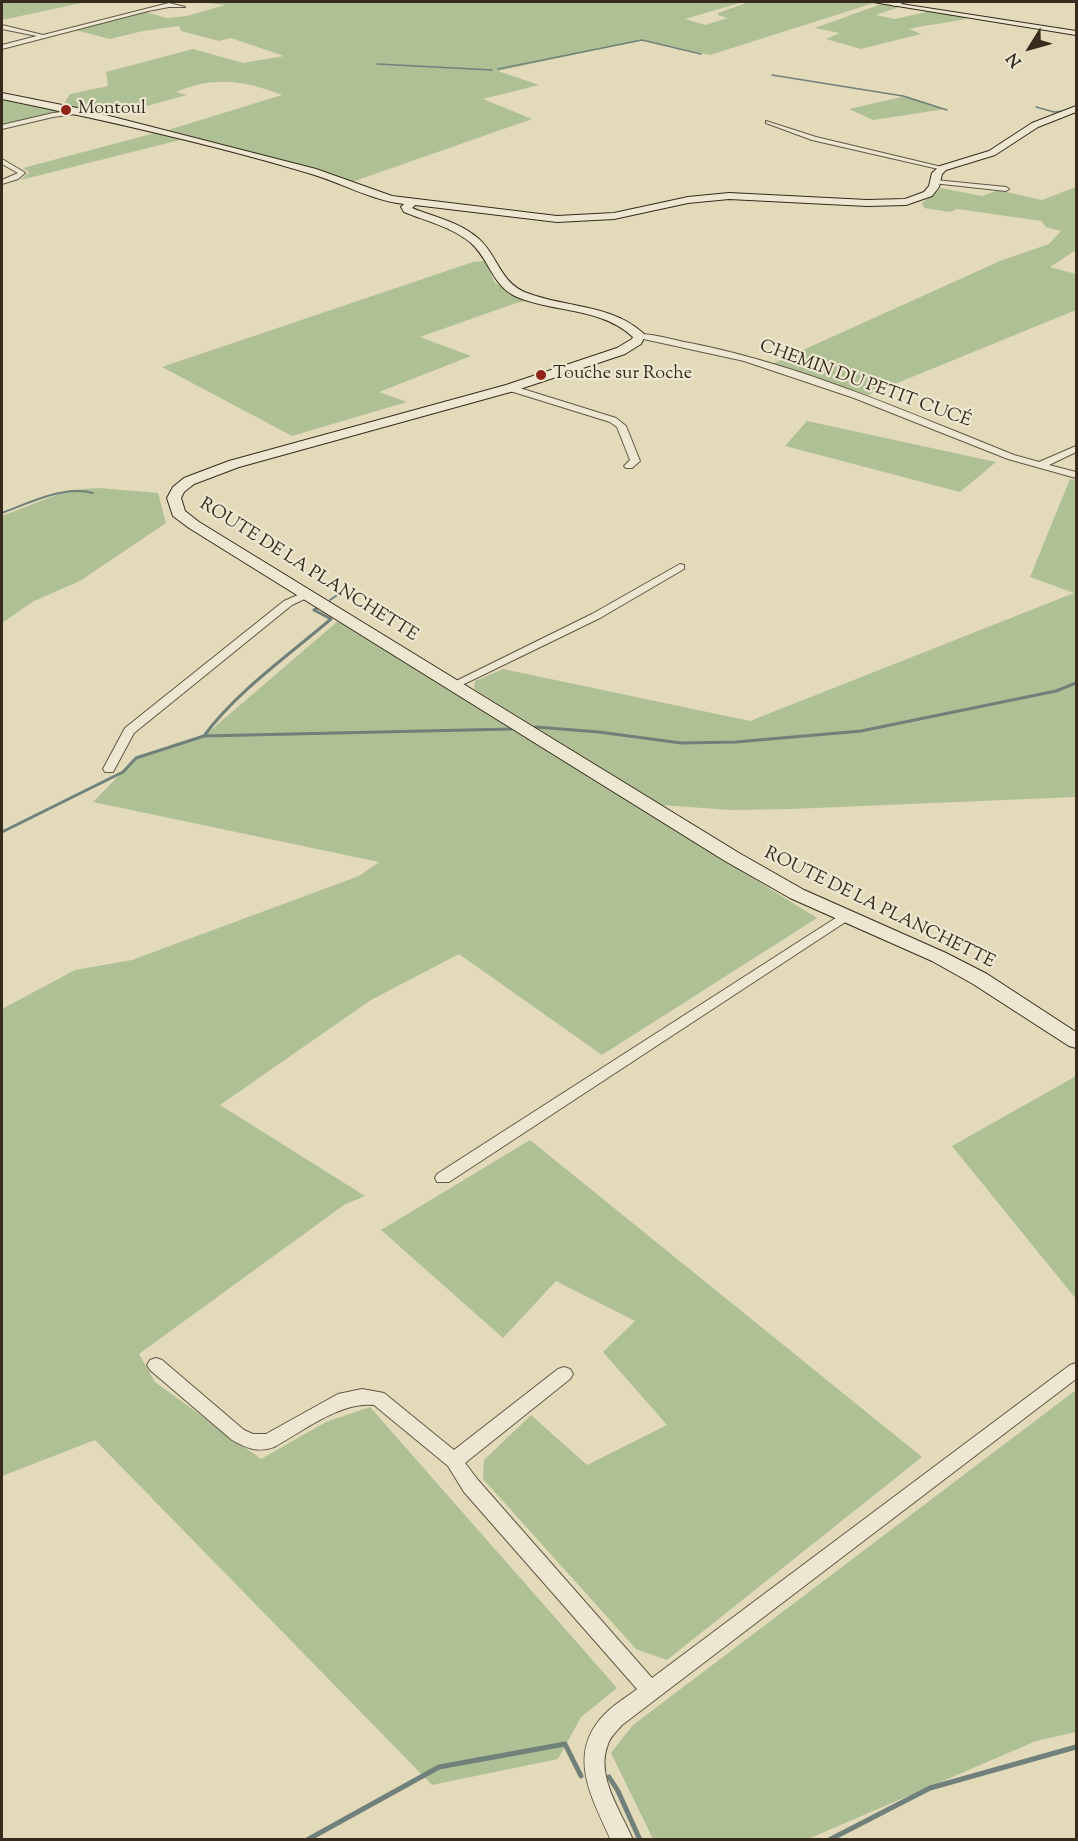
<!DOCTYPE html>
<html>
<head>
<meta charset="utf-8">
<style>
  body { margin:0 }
  #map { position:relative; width:1078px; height:1841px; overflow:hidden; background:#e3daba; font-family:"Sorts Mill Goudy",serif }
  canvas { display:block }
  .frame { position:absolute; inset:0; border:3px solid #362b1c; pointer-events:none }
  .north { position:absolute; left:1000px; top:18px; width:60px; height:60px; -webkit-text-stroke:4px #ede7d2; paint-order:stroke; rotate:233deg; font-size:16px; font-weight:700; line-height:24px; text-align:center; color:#362b1c }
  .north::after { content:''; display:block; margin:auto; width:21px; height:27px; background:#362b1c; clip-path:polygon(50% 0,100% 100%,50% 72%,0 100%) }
</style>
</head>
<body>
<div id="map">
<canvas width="1078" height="1841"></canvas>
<div class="frame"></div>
<div class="north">N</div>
</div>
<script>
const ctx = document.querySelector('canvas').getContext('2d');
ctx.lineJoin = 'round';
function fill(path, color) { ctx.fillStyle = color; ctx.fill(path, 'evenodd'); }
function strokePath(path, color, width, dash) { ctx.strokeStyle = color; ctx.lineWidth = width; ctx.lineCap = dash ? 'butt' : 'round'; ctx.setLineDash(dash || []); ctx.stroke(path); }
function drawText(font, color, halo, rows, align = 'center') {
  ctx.font = font + ' "Sorts Mill Goudy",serif'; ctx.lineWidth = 4.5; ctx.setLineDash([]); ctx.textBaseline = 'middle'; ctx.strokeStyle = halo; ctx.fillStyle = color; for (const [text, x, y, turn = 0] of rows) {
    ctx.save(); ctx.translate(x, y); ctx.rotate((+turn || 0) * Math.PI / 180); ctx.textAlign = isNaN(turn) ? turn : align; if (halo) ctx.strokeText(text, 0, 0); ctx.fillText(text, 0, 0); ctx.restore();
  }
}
const green = new Path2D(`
  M 2,2 L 86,2 L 2,20 Z
  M 198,2 L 743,2 L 685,19 L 705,25 L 728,18 L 718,15 L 718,13 L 749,2 L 877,2 L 710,55 L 642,40 L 498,71 L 539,85 L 483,99 L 532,119 L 352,182 L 321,170 L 168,130 L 282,95 C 244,80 213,76 176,92 L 187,95 L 110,116 L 64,104 L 70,94 L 108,86 L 106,72 L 193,49 L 243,63 L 284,56 L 231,38 L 219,41 L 181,31 L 179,26 L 143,31 L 110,39 L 75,30 L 146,12 L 167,18 L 187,16 L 225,5 Z
  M 884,3 L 902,6 L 876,15 L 895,19 L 931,11 L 973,17 C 951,23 930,24 909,29 L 921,34 L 861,49 L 826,39 L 840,33 L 815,28 Z
  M 906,96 L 946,109 L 873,120 L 849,109 Z
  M 2,100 L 64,111 L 2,125 Z
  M 155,133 L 180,140 L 21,180 L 29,172 L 23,168 Z
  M 1076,187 L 1076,250 L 1050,267 L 1076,274 L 1076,310 L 868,395 L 772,364 L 1000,261 L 1049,244 L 1061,231 L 1046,227 L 1041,221 L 957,209 L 950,212 L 924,208 L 922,203 L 941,188 L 982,196 L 998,190 L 1042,200 Z
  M 485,261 L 495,283 L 526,301 L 516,303 L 420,337 L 471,356 L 379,392 L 407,402 L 292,436 L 162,367 L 473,262 Z
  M 807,421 L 996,462 L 960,492 L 785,446 Z
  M 1070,479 L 1076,480 L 1076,797 L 792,809 L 730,810 L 661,805 L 474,689 L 475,681 L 503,669 L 750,721 L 1074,593 L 1030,577 Z
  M 99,488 L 158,493 L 166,523 L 80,581 L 34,601 L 2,623 L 2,516 L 69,490 Z
  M 338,621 L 817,918 L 602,1055 L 459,954 L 371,1000 L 220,1105 L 365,1196 L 344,1205 L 139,1354 L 155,1382 L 261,1459 L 326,1422 L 370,1407 L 617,1688 L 581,1717 L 558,1759 L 432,1785 L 95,1440 L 2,1476 L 2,1009 L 75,970 L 132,960 L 359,876 L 379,862 L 93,802 L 136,758 L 204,736 Z
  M 1076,1076 L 1076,1299 L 952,1146 Z
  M 530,1140 L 922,1457 L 667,1660 L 636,1649 L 483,1479 L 484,1460 L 531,1415 L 587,1465 L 667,1425 L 603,1352 L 635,1321 L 556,1281 L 503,1338 L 381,1230 Z
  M 1076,1390 L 1076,1732 L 1036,1741 L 808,1839 L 653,1839 L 611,1753 L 633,1725 Z`);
const streamFar3 = new Path2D(`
  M 377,64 L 492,70
  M 498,69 L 642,40 L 701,54
  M 772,75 L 903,96 L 947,110
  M 1036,107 L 1054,112 L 1064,111`);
const streamFar2 = new Path2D(`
  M 2,513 C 29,503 64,485 93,493
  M 330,600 L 343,591`);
const streamFar1 = new Path2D(`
  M 536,727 L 599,732 L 681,743 L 736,742 L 861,731 L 1056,691 L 1076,683
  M 204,736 C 235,693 290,654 331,619 L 314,610 L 317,608
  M 2,832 L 123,772 L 136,758 L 204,736 L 511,729`);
const stream = new Path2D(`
  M 609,1777 L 618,1791 L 640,1840
  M 307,1840 L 439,1767 L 565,1744 L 581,1776
  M 829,1840 L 930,1788 L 1076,1747`);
const street = new Path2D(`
  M 898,2 L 906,2 L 894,6 L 891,4 Z
  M 169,3 L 185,7 L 169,7 L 148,11 L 2,49 L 2,45 L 37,36 L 2,29 L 2,25 L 43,35 Z
  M 82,110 L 84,113 L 53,117 L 2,129 L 2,125 L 53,113 Z
  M 766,121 L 816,137 L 946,168 L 943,170 L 812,140 L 766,123 Z
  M 2,159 L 24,172 L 25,173 L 18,179 L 2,184 L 2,180 L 18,173 L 2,164 Z
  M 935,180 L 1006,187 L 1009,189 L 1006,191 L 933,183 Z
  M 636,334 C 653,333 673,340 690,343 C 802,365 909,413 1014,455 L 1039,462 L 1076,446 L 1076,452 L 1049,465 L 1076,472 L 1076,478 L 1008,459 L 854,398 L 744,361 L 639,338 L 636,338 Z
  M 510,385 L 616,418 L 626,426 L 640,461 L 632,468 L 626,468 L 624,466 L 630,460 L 617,427 L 610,422 L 507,390 L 506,388 Z
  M 680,564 L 684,565 L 684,569 L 600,618 L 458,687 L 450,687 L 448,685 L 592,614 Z
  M 307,591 L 311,592 L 311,596 L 292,605 L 134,733 L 113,772 L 105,772 L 103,769 L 125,728 L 284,601 Z
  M 845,912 L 850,913 L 852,916 L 850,919 L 449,1182 L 437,1182 L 435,1178 L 437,1174 Z
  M 156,1358 L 162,1360 L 244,1430 L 253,1434 L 266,1434 L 338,1394 L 362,1389 L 384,1393 L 454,1450 L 558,1369 L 564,1367 L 570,1369 L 573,1374 L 570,1379 L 465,1463 L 478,1480 L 652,1678 L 1070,1365 L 1076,1363 L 1076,1379 L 622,1725 C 617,1731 610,1737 608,1744 C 595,1776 621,1811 633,1840 L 611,1840 C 591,1796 565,1752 607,1712 C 616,1703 627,1697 637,1689 L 464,1492 L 448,1466 L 374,1405 C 341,1401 303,1431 274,1447 C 258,1453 246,1448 232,1440 L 150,1370 L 147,1365 L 150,1360 Z`);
const secondary = new Path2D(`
  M 873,2 L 888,2 L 1076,31 L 1076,35 Z
  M 2,93 L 82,109 L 316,169 L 392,196 L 557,216 L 614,213 L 688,197 L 729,193 L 867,200 L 905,199 L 924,192 L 929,186 L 932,173 L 940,166 L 989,151 L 1032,123 L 1076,106 L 1076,112 L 1038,127 L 995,155 L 946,170 L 942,174 L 939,187 L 932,196 L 906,205 L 867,206 L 729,199 L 688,203 L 614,219 L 557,222 L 415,205 L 412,208 C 434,217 460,222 479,239 C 498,256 500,283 527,293 C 566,308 611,304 643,333 L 645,336 L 641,344 L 625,354 L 514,391 L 239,467 L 194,484 L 184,492 L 181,498 L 185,511 L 199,522 L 739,853 L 804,890 L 946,953 L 987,974 L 1076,1032 L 1076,1048 L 1069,1046 L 973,984 L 932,961 L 790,898 L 725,861 L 189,528 L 173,516 L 167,498 L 173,487 L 184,478 L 229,461 L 506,385 L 617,348 L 632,339 L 633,337 C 601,307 555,313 517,297 C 492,286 490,260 471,243 C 452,227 426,221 404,212 L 401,207 L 404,204 C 370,200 340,182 308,173 C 208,143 104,120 2,99 Z`);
const markers = [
  [66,110,6,"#8f2418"],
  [541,375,6,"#8f2418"]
];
const farPoinames = [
  ["Montoul",78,110],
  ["Touche sur Roche",553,375]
];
const farStreetnames = [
  ["CHEMIN DU PETIT CUCÉ",865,385,20],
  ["ROUTE DE LA PLANCHETTE",308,571,32],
  ["ROUTE DE LA PLANCHETTE",879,909,26]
];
fill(green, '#afc194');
strokePath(streamFar3, '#70807a', 1.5);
strokePath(streamFar2, '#70807a', 2);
strokePath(streamFar1, '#70807a', 3);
strokePath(stream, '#70807a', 5);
strokePath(street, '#615744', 2);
strokePath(secondary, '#362b1c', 2);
fill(street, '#ede7d2');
fill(secondary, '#ede7d2');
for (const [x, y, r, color] of markers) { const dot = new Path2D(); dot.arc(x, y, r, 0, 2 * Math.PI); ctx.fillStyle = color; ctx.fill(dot); strokePath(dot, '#ede7d2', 2); }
drawText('18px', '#362b1c', '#ede7d2', farPoinames, 'left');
drawText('18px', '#362b1c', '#ede7d2', farStreetnames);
</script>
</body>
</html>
